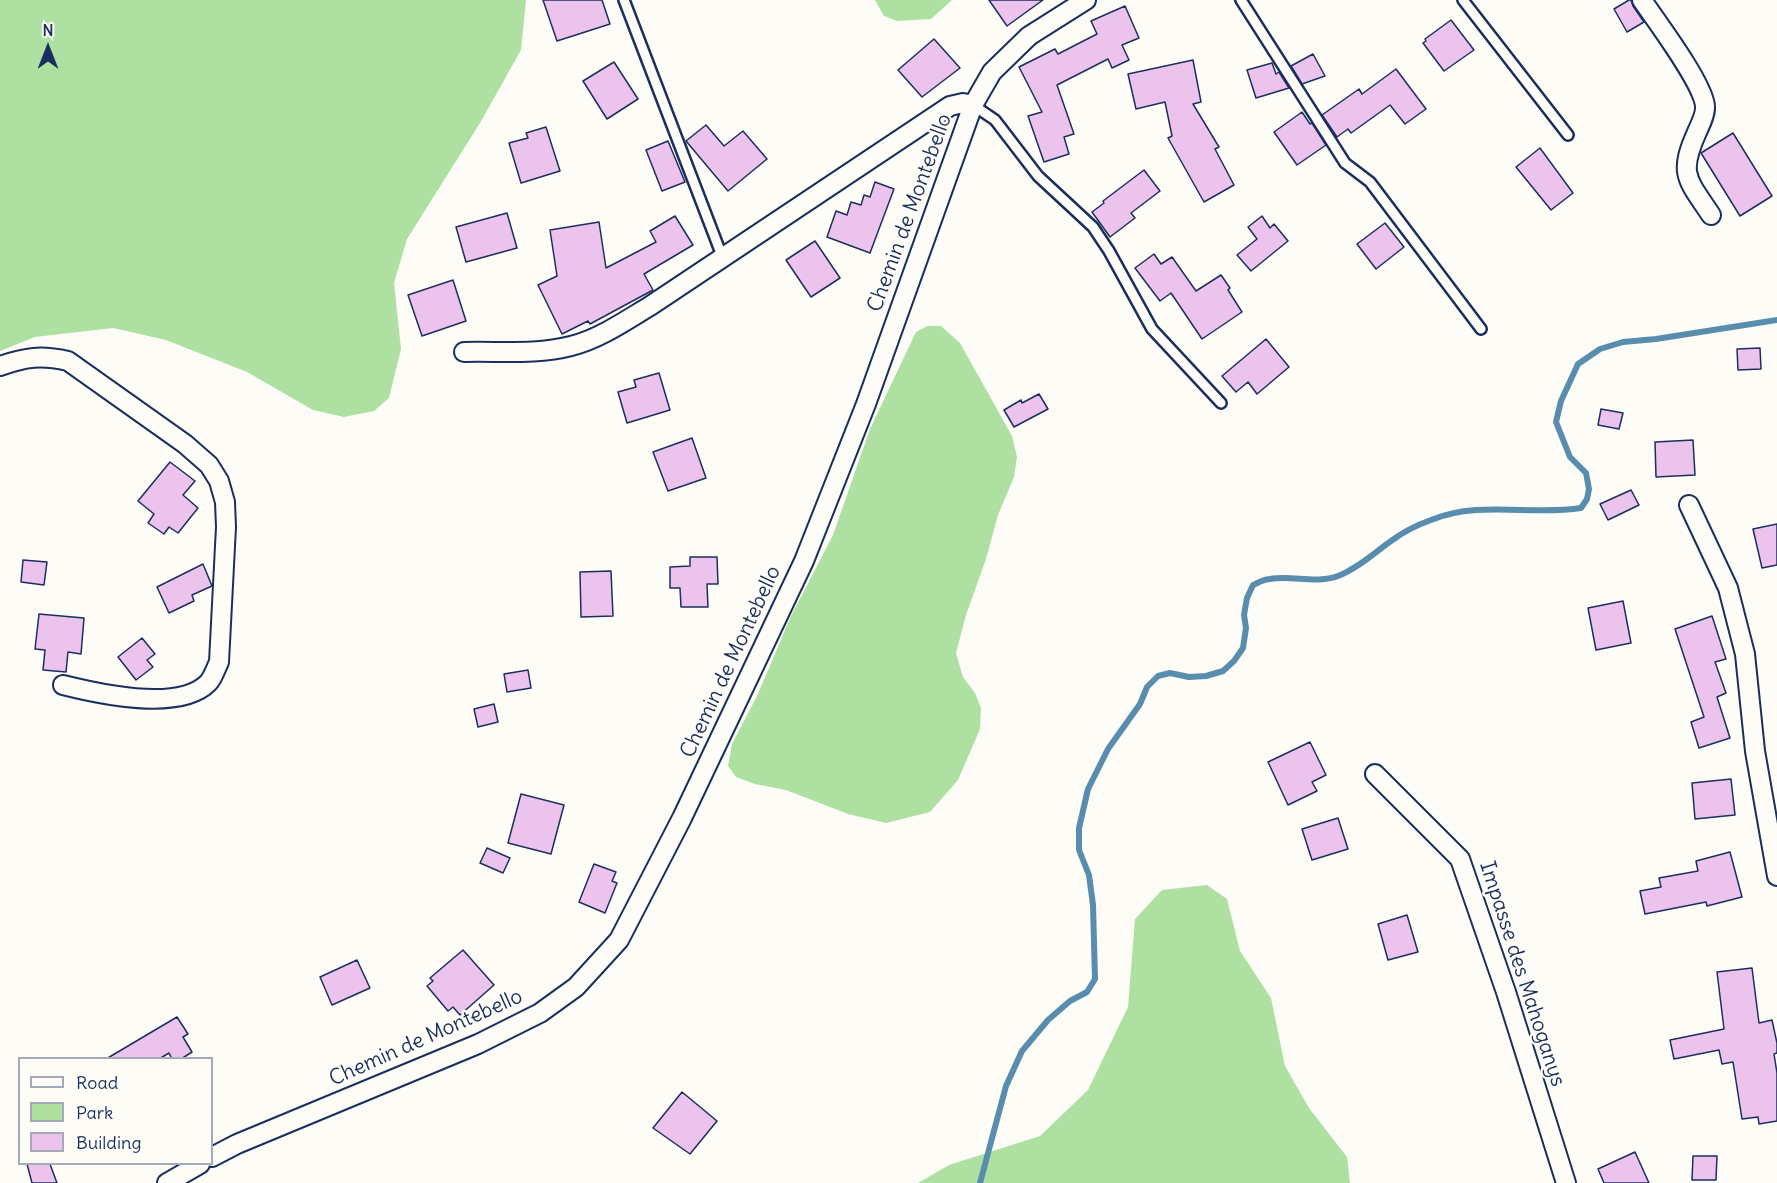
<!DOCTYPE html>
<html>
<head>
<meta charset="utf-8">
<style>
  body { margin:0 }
  #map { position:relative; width:1777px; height:1183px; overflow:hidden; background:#fdfcf7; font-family:Delius,sans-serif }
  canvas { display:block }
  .legend { position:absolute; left:18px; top:1057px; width:195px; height:108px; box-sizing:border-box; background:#fdfcf7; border:2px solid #a3aaba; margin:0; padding:8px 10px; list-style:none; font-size:18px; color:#1b2f5e }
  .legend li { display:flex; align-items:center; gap:12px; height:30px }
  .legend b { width:30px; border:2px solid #a3aaba }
  .north { position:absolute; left:18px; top:18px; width:60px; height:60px; -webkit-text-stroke:4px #fdfcf7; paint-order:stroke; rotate:0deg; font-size:16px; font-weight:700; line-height:24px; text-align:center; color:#1b2f5e }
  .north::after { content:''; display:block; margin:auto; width:21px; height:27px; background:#1b2f5e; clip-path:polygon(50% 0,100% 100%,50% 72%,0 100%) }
</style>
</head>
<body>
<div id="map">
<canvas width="1777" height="1183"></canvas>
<ul class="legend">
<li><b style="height:8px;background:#fdfcf7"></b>Road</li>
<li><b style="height:16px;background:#aee0a1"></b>Park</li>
<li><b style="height:16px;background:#ebc3ec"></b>Building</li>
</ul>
<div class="north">N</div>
</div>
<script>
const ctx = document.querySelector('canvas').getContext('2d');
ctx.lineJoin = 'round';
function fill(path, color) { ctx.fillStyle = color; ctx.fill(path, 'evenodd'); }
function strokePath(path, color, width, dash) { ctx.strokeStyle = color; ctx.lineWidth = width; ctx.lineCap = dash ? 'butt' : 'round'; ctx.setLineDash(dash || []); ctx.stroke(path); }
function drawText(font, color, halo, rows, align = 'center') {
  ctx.font = font + ' Delius,sans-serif'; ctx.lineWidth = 5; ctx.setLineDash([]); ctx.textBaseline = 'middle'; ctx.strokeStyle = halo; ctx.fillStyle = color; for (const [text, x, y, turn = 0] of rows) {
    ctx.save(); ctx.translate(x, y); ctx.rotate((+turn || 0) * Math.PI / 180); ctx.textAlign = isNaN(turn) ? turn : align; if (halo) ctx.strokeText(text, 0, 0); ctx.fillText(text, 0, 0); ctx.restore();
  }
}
const green = new Path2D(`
  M 0,0 L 526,0 L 521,50 L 480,123 L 407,239 L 394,283 L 401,349 L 389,398 L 374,411 L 344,417 L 313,410 L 247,372 L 166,340 L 113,328 L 35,337 L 0,351 Z
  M 875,0 L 952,0 L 931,19 L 897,21 L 884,16 Z
  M 927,326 L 941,326 L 960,343 L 1012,436 L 1017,457 L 1014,477 L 998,515 L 986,559 L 966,615 L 956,653 L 963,677 L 975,693 L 981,708 L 980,729 L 958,780 L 930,812 L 886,823 L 848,814 L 786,790 L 755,784 L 736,777 L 728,766 L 732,744 L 757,696 L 791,616 L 833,535 L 870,429 L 916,332 Z
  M 1207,885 L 1227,899 L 1240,951 L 1271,998 L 1285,1066 L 1309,1108 L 1347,1157 L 1350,1183 L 918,1183 L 949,1165 L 1040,1136 L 1088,1090 L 1128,1007 L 1135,919 L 1162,890 Z`);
const stream = new Path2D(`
  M 980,1183 L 1006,1086 L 1022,1051 L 1048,1020 L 1070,1001 L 1087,992 L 1095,979 L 1093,905 L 1089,875 L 1079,850 L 1079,828 L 1088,789 L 1108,749 L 1140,704 L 1147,687 L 1158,676 L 1170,673 L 1189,677 L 1206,676 L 1223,671 L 1234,661 L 1243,648 L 1246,628 L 1244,615 L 1247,598 L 1253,585 C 1258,583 1264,579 1270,579 C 1291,575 1317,584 1338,576 C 1358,568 1374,553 1391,541 C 1403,532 1417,525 1431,520 C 1480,500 1531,516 1581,508 L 1587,499 L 1589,489 L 1586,473 L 1570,457 L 1556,422 L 1561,401 L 1578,364 L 1600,349 L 1623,342 L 1656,339 L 1777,320`);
const building = new Path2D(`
  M 543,0 L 602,0 L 610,24 L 557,41 Z
  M 989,0 L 1043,0 L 1007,26 Z
  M 1629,0 L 1631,0 L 1633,6 L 1644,22 L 1627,32 L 1614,9 Z
  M 1125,6 L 1139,38 L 1122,45 L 1129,60 L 1112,68 L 1108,59 L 1057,85 L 1074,134 L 1064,137 L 1069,154 L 1044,162 L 1028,116 L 1042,112 L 1019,67 L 1055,49 L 1058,54 L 1097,34 L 1091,21 Z
  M 1451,20 L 1474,50 L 1444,71 L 1423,43 L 1426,41 L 1425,39 Z
  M 934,39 L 960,68 L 922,97 L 898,70 Z
  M 1313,54 L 1325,76 L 1302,84 L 1291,66 Z
  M 1193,60 L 1201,102 L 1193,104 L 1219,147 L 1215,149 L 1234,185 L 1204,202 L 1168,138 L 1172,136 L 1165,102 L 1136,109 L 1128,74 Z
  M 614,62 L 638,99 L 607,119 L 583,81 Z
  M 1272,63 L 1276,74 L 1279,72 L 1289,88 L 1256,98 L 1247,70 Z
  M 1396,69 L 1426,109 L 1405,124 L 1390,105 L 1351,133 L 1348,129 L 1337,137 L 1322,115 L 1359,89 L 1362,94 Z
  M 1302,112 L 1310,124 L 1312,123 L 1326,145 L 1297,165 L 1274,132 Z
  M 706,125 L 724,146 L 743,131 L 767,159 L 728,191 L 686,141 Z
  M 546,127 L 560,171 L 521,183 L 509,143 L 528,138 L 526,133 Z
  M 1733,133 L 1772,196 L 1740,216 L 1701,153 Z
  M 668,141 L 685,182 L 662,191 L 646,150 Z
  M 1540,148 L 1573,193 L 1551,210 L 1516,167 Z
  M 1144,170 L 1160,191 L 1131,213 L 1135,218 L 1110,237 L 1092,212 L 1104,203 L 1103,201 Z
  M 875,182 L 894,189 L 870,253 L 827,237 L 836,211 L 847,215 L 851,202 L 861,205 L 864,195 L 870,197 Z
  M 507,213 L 517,248 L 466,262 L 456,227 Z
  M 675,216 L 693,245 L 644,274 L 653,290 L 590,324 L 588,321 L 562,334 L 538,285 L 557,276 L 550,230 L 599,222 L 606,268 L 656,242 L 650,231 Z
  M 1262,216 L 1270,228 L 1274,224 L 1288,241 L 1251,271 L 1237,255 L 1257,239 L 1248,227 Z
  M 1385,223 L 1404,247 L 1376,269 L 1357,244 Z
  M 815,241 L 840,278 L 811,297 L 786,260 Z
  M 1154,254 L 1161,264 L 1172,257 L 1196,291 L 1221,275 L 1230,288 L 1228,290 L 1242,312 L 1202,339 L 1171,293 L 1160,301 L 1135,268 Z
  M 453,280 L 466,321 L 422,336 L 408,295 Z
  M 1266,339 L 1289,367 L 1257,394 L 1248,382 L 1236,392 L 1222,376 Z
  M 1760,348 L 1761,369 L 1738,370 L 1737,349 Z
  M 659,373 L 670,410 L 627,423 L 618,392 L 636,387 L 634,380 Z
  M 1039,394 L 1048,409 L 1014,427 L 1004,410 L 1021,400 L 1022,403 Z
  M 1601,409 L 1623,413 L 1619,429 L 1598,425 Z
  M 692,438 L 706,478 L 668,491 L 653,452 Z
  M 1693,440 L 1695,475 L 1656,477 L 1655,442 Z
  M 170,462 L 195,481 L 183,495 L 198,508 L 178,533 L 169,527 L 164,534 L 148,523 L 154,514 L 138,501 Z
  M 1631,490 L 1639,505 L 1608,520 L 1600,504 Z
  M 1777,524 L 1777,565 L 1762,568 L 1753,529 Z
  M 690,557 L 717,557 L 718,584 L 707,584 L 708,607 L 681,607 L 680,588 L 670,588 L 670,567 L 690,566 Z
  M 23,560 L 47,562 L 44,585 L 21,582 Z
  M 203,564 L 212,586 L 192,595 L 194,601 L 169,613 L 157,587 Z
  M 611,571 L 613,616 L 581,617 L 580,572 Z
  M 1623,601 L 1631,643 L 1596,650 L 1588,608 Z
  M 39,614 L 84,618 L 81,654 L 68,652 L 66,672 L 43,670 L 45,650 L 35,649 Z
  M 1712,616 L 1726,659 L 1715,662 L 1726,693 L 1717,697 L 1730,738 L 1699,748 L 1691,722 L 1704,717 L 1675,629 Z
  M 142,638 L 155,654 L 147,660 L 153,667 L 136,680 L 118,657 Z
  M 528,670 L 531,688 L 507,692 L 504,674 Z
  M 494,704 L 498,722 L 478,727 L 474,709 Z
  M 1310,742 L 1326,775 L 1312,782 L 1317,791 L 1288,805 L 1268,762 Z
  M 1731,779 L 1735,815 L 1695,819 L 1692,783 Z
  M 521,794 L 564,805 L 551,854 L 508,843 Z
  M 1338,818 L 1348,849 L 1312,860 L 1302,829 Z
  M 487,848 L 510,858 L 503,873 L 480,863 Z
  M 1730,852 L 1742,897 L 1707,906 L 1706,902 L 1645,914 L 1640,891 L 1661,887 L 1659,878 L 1698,871 L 1696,861 Z
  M 594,864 L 616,872 L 612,881 L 617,883 L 605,913 L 579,902 Z
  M 1407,915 L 1418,952 L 1388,960 L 1378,924 Z
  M 463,950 L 494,985 L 460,1015 L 453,1007 L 448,1011 L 427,986 L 433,981 L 430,978 Z
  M 357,960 L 370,988 L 332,1005 L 320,977 Z
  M 1752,968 L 1759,1023 L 1772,1020 L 1777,1043 L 1777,1053 L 1774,1054 L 1777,1073 L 1777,1121 L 1759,1124 L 1758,1117 L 1742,1119 L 1733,1062 L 1722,1064 L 1719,1050 L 1674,1059 L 1670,1040 L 1724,1029 L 1717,972 Z
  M 177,1017 L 188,1034 L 183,1037 L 192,1052 L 181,1059 L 172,1059 L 169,1053 L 159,1059 L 106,1059 Z
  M 682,1092 L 717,1121 L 690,1154 L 653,1128 Z
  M 1635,1152 L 1649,1183 L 1604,1183 L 1598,1169 Z
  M 1693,1156 L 1717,1156 L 1716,1180 L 1692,1180 Z
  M 27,1164 L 50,1164 L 57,1183 L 32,1183 Z`);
const service = new Path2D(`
  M 624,0 L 722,256
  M 1241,0 L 1345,163 L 1370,182 L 1481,329
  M 1463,0 L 1568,135
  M 973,105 L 995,120 L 1038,176 L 1093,227 L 1109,251 L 1152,329 L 1221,403`);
const minor = new Path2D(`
  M 1642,0 C 1657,22 1703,83 1705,106 C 1706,114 1700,125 1697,132 C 1678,174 1687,179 1711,215
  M 464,352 C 499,351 537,355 571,346 C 599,339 625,321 650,306 L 950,106 L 963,103 L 973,105
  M 0,366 C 26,357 41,355 68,361 L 185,444 L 209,465 L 219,481 L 225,502 L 226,527 L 219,662 C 216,668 213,678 208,683 C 179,712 99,694 63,685
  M 1689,505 L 1728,588 L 1745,654 L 1755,751 L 1777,876
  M 1375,774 L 1460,859 L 1506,992 L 1566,1183
  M 212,1157 L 237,1144 L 478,1044 L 540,1013 L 576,987 L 619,940 L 682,818 L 804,561 L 866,404 L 973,105 L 992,72 L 1029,36 L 1086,0
  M 167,1183 L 200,1164`);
const streetNames = [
  ["Chemin de Montebello",910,213,-70],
  ["Chemin de Montebello",731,662,-65],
  ["Impasse des Mahoganys",1522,974,72],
  ["Chemin de Montebello",426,1038,-24]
];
fill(green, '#aee0a1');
strokePath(stream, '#588dad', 6);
fill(building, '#ebc3ec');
strokePath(building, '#1b2f5e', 1.5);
strokePath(service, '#1b2f5e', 14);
strokePath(minor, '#1b2f5e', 22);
strokePath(service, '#fdfcf7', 9);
strokePath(minor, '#fdfcf7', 18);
drawText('21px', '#1b2f5e', '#fdfcf7', streetNames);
</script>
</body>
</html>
